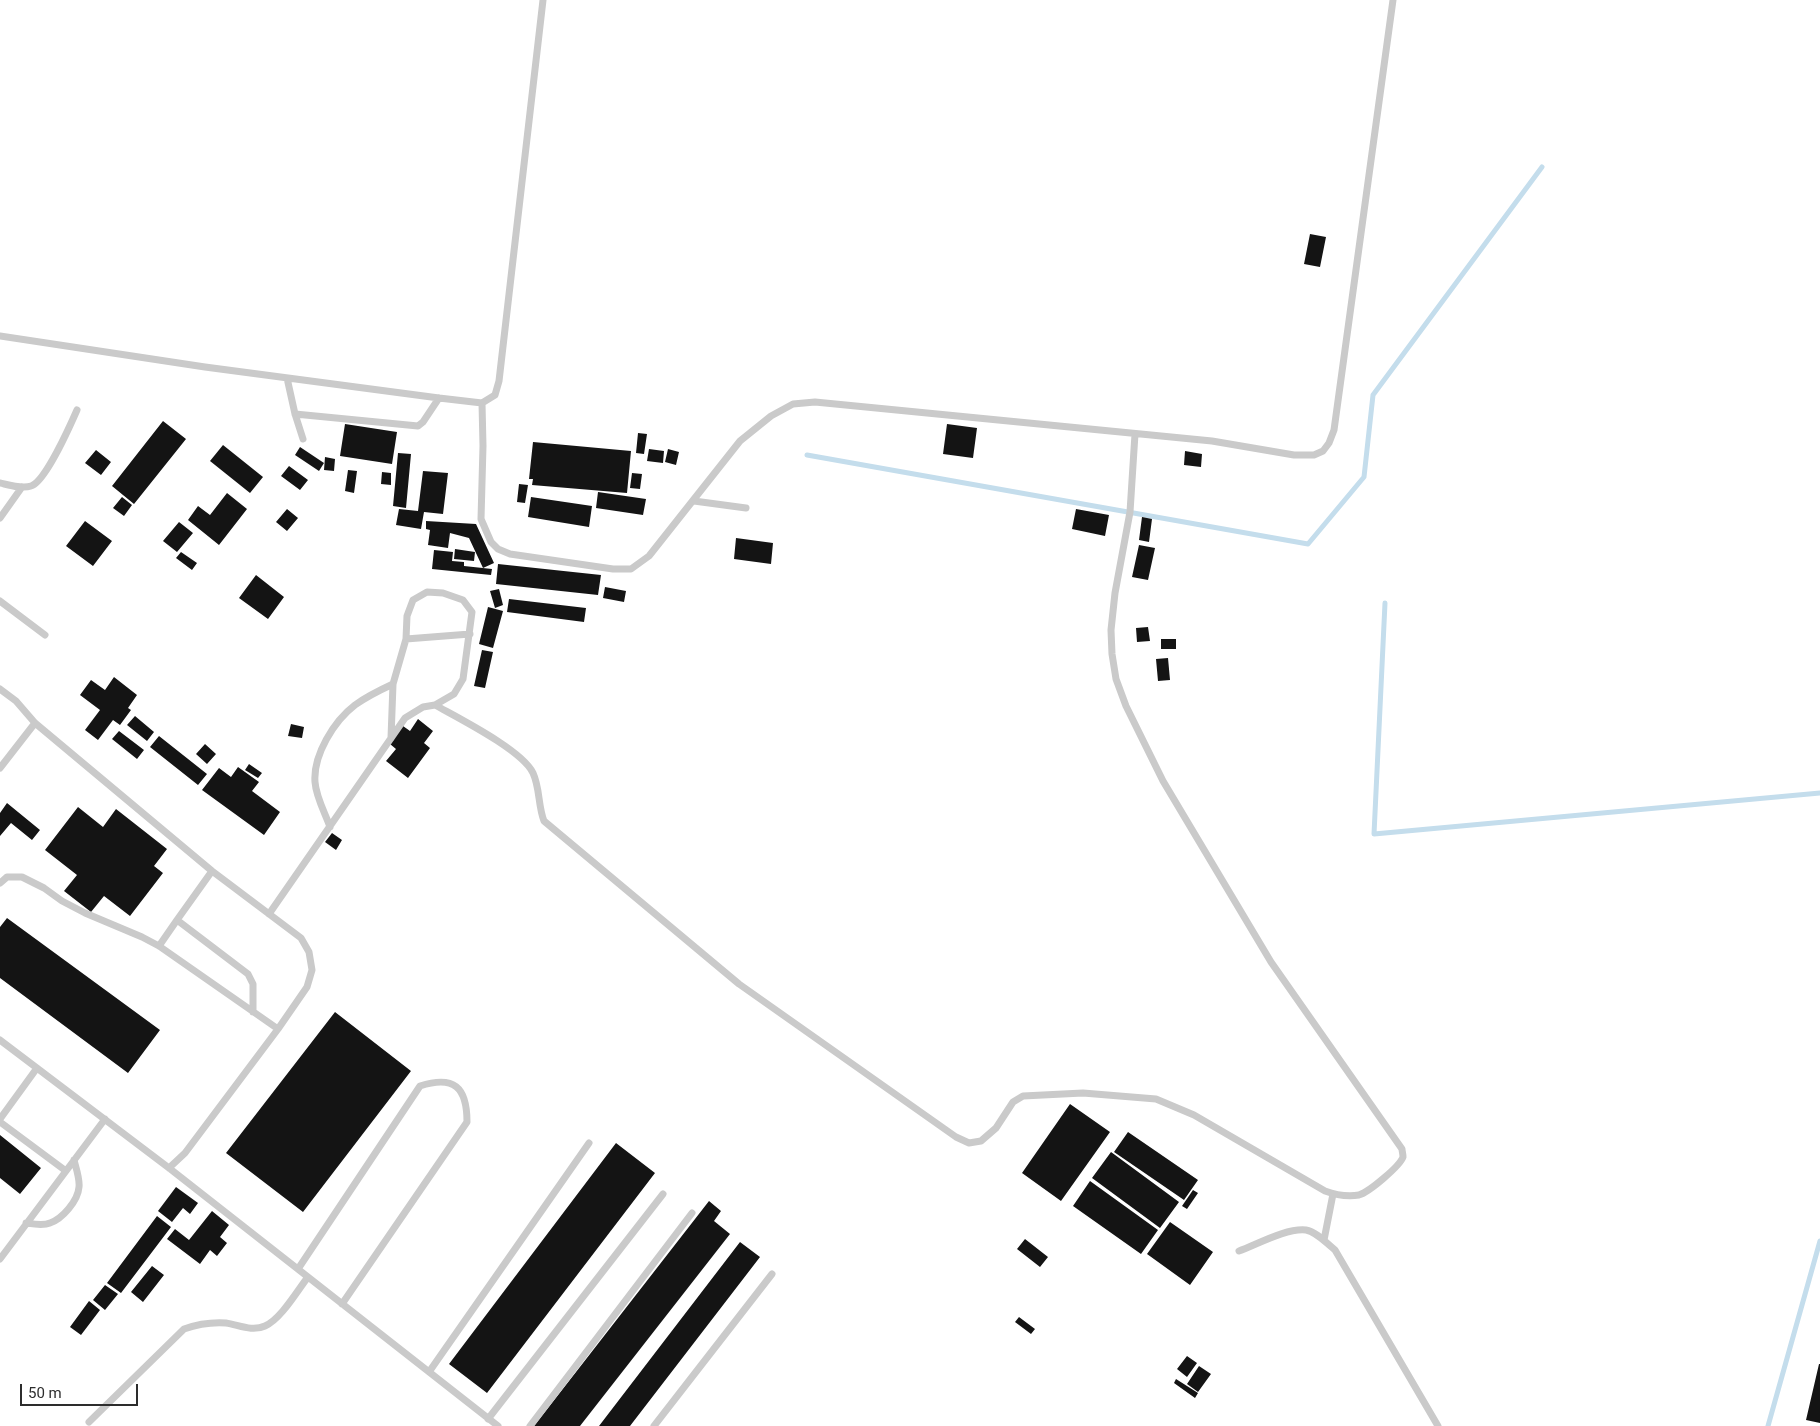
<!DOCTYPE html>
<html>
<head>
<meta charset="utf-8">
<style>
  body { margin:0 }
  #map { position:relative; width:1820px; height:1426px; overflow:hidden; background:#fff; font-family:Roboto,sans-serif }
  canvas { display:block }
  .scale { position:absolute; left:20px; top:1384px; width:118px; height:22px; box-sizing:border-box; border:2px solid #2d2d2d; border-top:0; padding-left:6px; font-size:15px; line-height:18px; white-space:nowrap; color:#2d2d2d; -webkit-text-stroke:4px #fff; paint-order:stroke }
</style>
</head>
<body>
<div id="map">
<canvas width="1820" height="1426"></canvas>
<div class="scale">50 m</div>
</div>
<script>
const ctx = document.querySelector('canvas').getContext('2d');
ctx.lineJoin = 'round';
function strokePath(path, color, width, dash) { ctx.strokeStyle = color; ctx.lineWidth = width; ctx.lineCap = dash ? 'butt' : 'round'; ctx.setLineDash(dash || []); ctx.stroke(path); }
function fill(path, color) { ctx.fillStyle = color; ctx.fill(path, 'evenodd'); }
const stream = new Path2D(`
  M 807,455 L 1308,544 L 1364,477 L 1373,395 L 1542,167
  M 1385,603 L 1374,834 L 1820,793
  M 1768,1426 L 1820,1241`);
const building = new Path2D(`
  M 1310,234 L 1326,237 L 1320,267 L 1304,264 Z
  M 163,421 L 186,439 L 134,504 L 112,486 Z
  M 345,424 L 397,432 L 392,464 L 340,456 Z
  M 947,424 L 977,428 L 973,458 L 943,454 Z
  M 638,433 L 647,434 L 644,454 L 636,453 Z
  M 533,442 L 631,451 L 627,493 L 532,485 L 533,479 L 529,479 Z
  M 223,445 L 263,477 L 250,493 L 210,461 Z
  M 300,447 L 324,463 L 319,471 L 295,455 Z
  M 649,449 L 664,451 L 663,463 L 647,461 Z
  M 668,449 L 679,452 L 676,465 L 665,462 Z
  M 96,450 L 111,462 L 101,475 L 85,463 Z
  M 1185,451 L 1202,454 L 1201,467 L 1184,465 Z
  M 398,453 L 411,454 L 406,508 L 393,506 Z
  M 325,457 L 335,459 L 334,471 L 324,470 Z
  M 289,466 L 308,480 L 300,490 L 281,476 Z
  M 348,470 L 357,471 L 354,493 L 345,491 Z
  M 423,471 L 448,473 L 443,514 L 424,512 L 421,529 L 396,525 L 399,509 L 418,511 Z
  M 382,472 L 391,473 L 391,485 L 381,484 Z
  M 632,473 L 642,474 L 640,489 L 630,488 Z
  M 519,484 L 528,485 L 525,503 L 517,502 Z
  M 598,492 L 646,499 L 643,515 L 596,508 Z
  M 227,493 L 247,509 L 219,545 L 188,520 L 198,506 L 210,515 Z
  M 122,497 L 132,505 L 124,516 L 113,508 Z
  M 531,497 L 592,506 L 589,527 L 528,517 Z
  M 287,509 L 298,518 L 287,531 L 276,522 Z
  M 1076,509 L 1109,515 L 1105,536 L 1072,529 Z
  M 1142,517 L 1152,519 L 1149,542 L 1139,540 Z
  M 85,521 L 112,541 L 93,566 L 66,546 Z
  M 426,521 L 476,524 L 494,563 L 483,568 L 469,538 L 450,533 L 448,548 L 428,545 L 430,530 L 426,529 Z
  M 179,522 L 193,533 L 177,552 L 163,541 Z
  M 736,538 L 773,543 L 771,564 L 734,559 Z
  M 1139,545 L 1155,548 L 1148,580 L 1132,577 Z
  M 455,549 L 475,552 L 474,561 L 454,559 Z
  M 434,550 L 453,552 L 452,561 L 464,562 L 464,566 L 492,569 L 491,575 L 432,569 Z
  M 181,552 L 197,563 L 192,570 L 176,558 Z
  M 498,564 L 601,575 L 598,595 L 496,584 Z
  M 256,575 L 284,597 L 268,619 L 239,598 Z
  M 605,587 L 626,591 L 624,602 L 603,598 Z
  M 499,589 L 503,605 L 495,608 L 490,591 Z
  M 509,599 L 586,608 L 584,622 L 507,612 Z
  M 488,607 L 503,611 L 493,648 L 479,644 Z
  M 1148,627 L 1150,641 L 1137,642 L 1136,628 Z
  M 1161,639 L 1176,639 L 1176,649 L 1161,649 Z
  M 482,650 L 493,652 L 485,688 L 474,686 Z
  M 1168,658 L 1170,680 L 1158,681 L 1156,659 Z
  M 114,677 L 137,695 L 128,708 L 131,710 L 120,725 L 113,720 L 98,740 L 85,730 L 100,710 L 80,695 L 91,680 L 105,690 Z
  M 135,716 L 154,732 L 147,741 L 127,725 Z
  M 418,719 L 433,731 L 424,743 L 430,748 L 408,778 L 386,761 L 396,749 L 390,744 L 403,726 L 410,731 Z
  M 291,724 L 304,727 L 302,738 L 288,736 Z
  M 119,731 L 144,750 L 137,759 L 112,739 Z
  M 159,736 L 207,774 L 198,785 L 150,747 Z
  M 205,744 L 216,754 L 207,764 L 196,754 Z
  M 249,764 L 262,773 L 258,778 L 245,770 Z
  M 238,767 L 259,782 L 252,791 L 280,812 L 264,835 L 202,790 L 219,768 L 231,777 Z
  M 7,803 L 40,830 L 32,840 L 11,823 L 0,836 L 0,813 Z
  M 78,807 L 103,827 L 116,809 L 167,849 L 154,866 L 163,873 L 130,916 L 104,896 L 91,912 L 64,891 L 77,875 L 45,850 Z
  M 332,833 L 342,840 L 336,850 L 325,842 Z
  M 7,918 L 160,1030 L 128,1073 L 0,978 L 0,927 Z
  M 335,1012 L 411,1071 L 303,1212 L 226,1153 Z
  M 1070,1104 L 1110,1132 L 1061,1201 L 1022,1173 Z
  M 1128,1132 L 1198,1180 L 1184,1200 L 1114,1152 Z
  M 0,1135 L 41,1168 L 20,1194 L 0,1178 Z
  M 616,1143 L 655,1173 L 487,1393 L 449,1364 Z
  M 1111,1152 L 1179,1202 L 1160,1228 L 1092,1178 Z
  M 1090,1181 L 1158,1230 L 1141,1254 L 1073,1206 Z
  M 176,1187 L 198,1203 L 190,1214 L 183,1208 L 172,1222 L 158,1211 Z
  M 1193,1190 L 1198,1193 L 1187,1209 L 1182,1206 Z
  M 709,1201 L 721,1211 L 714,1221 L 730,1234 L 580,1426 L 534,1426 Z
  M 212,1211 L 229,1225 L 220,1237 L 227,1243 L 217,1256 L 210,1250 L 200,1264 L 167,1239 L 175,1229 L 189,1240 Z
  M 157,1216 L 171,1227 L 121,1293 L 107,1283 Z
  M 1170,1222 L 1213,1252 L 1190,1285 L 1147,1254 Z
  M 1025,1239 L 1048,1257 L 1040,1267 L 1017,1249 Z
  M 740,1242 L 760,1257 L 630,1426 L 599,1426 Z
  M 152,1266 L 164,1275 L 143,1302 L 131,1292 Z
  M 105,1285 L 118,1294 L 105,1310 L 93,1300 Z
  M 89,1301 L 100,1310 L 81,1335 L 70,1327 Z
  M 1019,1317 L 1035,1329 L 1031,1334 L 1015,1322 Z
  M 1187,1356 L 1197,1363 L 1187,1377 L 1177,1369 Z
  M 1819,1364 L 1820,1364 L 1820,1423 L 1806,1420 Z
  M 1199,1366 L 1211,1374 L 1198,1392 L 1187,1384 Z
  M 1176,1379 L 1198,1393 L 1195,1398 L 1174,1383 Z`);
const lane = new Path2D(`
  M 0,336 L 205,367 L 439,398 L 482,403 L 495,395 L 499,381 L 543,0
  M 287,378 L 295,414 L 303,439
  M 482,403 L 483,446 L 481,519 L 491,542 L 498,549 L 510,554 L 613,569 L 631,569 L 649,556 L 740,441 L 771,416 L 793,404 L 815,402 L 1212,441 L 1294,455 L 1314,455 L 1323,451 L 1329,443 L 1334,430 L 1393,0
  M 295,414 L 418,426 L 423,422 L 439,398
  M 0,483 C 9,485 22,489 31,486 C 45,482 70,426 77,410
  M 694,501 L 746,508
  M 0,518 L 22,487
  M 0,601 L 45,635
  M 406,639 L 470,634
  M 0,689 L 16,701 L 35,723 L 212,871 L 301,938 L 309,952 L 312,970 L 307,987 L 278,1029 L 185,1153 L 169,1168
  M 435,705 C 458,718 522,750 533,773 C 540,788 538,806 544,821 L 739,984 L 956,1137 L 969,1143 L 981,1141 L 996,1128 L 1013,1102 L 1023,1096 L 1083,1093 L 1156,1099 L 1194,1115 L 1325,1191 C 1336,1195 1347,1197 1359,1195 C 1369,1192 1400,1166 1403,1157 C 1403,1154 1402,1151 1402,1149 L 1271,962 L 1163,781 L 1126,706 L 1116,679 L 1112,654 L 1111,630 L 1115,593 L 1130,512 L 1135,434
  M 0,768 L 35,723
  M 330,827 C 325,813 316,797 315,782 C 313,755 334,721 355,705 C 366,697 380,690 393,684
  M 212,871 L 177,920 L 248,974 L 253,984 L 253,1012
  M 0,883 L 7,877 L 22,877 L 44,888 L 62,901 L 85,913 L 142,937 L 159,946 L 278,1029
  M 269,914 L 405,718 L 423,707 L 435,705 L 454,694 L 463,679 L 472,612 L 463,600 L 443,593 L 427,592 L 413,600 L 407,616 L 406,639 L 393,684 L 391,738
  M 159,946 L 177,920
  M 0,1040 L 169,1168 L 498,1426
  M 0,1119 L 37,1068
  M 0,1122 L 66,1171
  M 26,1223 C 33,1224 43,1226 50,1223 C 62,1219 78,1201 79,1187 C 80,1179 76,1168 74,1160
  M 1324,1240 L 1333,1194
  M 1239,1251 C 1258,1244 1286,1228 1306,1230 C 1317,1232 1326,1243 1335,1250 L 1438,1426
  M 0,1259 L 105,1119
  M 298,1269 L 420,1086 C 454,1075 467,1087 467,1122 L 342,1304
  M 429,1372 L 589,1143
  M 488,1419 L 663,1194
  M 89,1422 L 184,1329 C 198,1324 211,1322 226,1323 C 239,1325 252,1332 265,1326 C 281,1319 297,1291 308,1277
  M 530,1426 L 692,1213
  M 654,1426 L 772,1274`);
strokePath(stream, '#c4ddec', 5);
fill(building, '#141414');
strokePath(lane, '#cacaca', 7);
</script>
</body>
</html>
